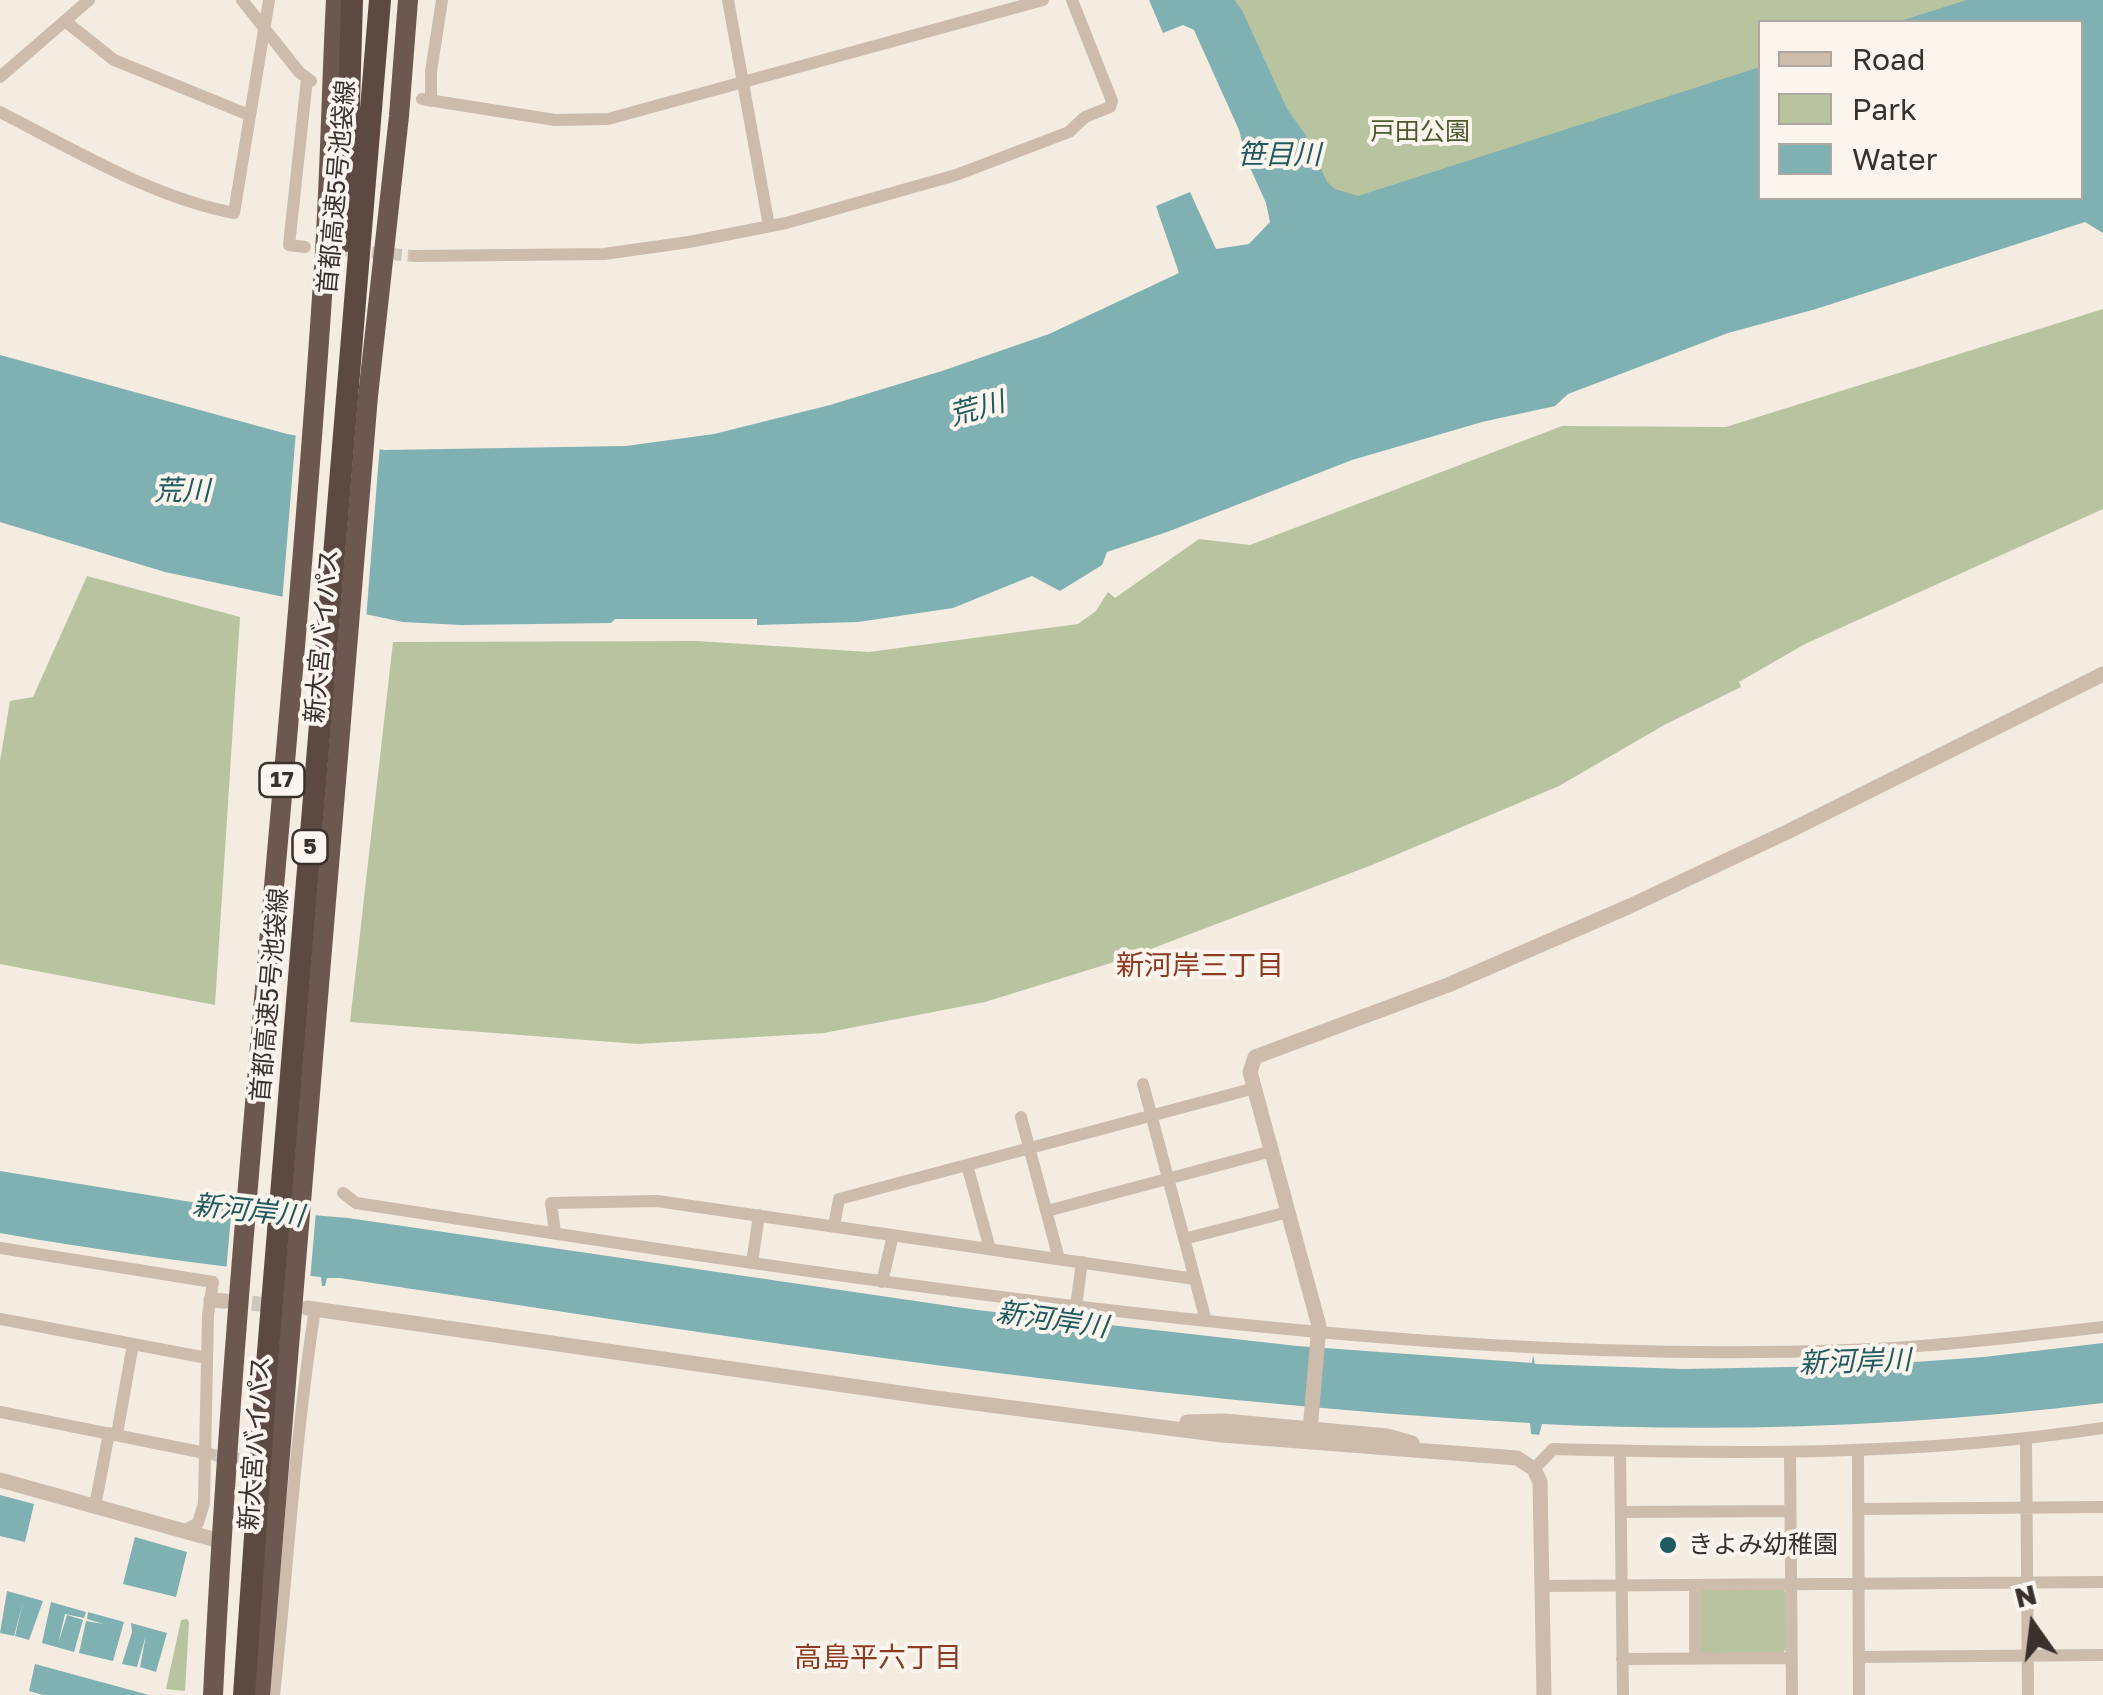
<!DOCTYPE html>
<html>
<head>
<meta charset="utf-8">
<style>
  body { margin:0 }
  #map { position:relative; width:2103px; height:1695px; overflow:hidden; background:#f4ebe1; font-family:"Golos Text",sans-serif }
  canvas { display:block }
  .legend { position:absolute; left:1758px; top:20px; width:325px; height:180px; box-sizing:border-box; background:#fbf5ee; border:2px solid #aea6a0; margin:0; padding:12px 18px; list-style:none; font-size:30px; color:#3b302b }
  .legend li { display:flex; align-items:center; gap:20px; height:50px }
  .legend b { width:50px; border:2px solid #aea6a0 }
  .north { position:absolute; left:1983px; top:1575px; width:100px; height:100px; -webkit-text-stroke:8px #fbf5ee; paint-order:stroke; rotate:346deg; font-size:28px; font-weight:700; line-height:40px; text-align:center; color:#3b302b }
  .north::after { content:''; display:block; margin:auto; width:35px; height:45px; background:#3b302b; clip-path:polygon(50% 0,100% 100%,50% 72%,0 100%) }
</style>
</head>
<body>
<div id="map">
<canvas width="2103" height="1695"></canvas>
<ul class="legend">
<li><b style="height:12px;background:#cdbbac"></b>Road</li>
<li><b style="height:28px;background:#b8c4a0"></b>Park</li>
<li><b style="height:28px;background:#7fb0b2"></b>Water</li>
</ul>
<div class="north">N</div>
</div>
<script>
const ctx = document.querySelector('canvas').getContext('2d');
ctx.lineJoin = 'round';
function fill(path, color) { ctx.fillStyle = color; ctx.fill(path, 'evenodd'); }
function strokePath(path, color, width, dash) { ctx.strokeStyle = color; ctx.lineWidth = width; ctx.lineCap = dash ? 'butt' : 'round'; ctx.setLineDash(dash || []); ctx.stroke(path); }
function drawText(font, color, halo, rows, align = 'center') {
  ctx.font = font + ' "Golos Text","Noto Sans JP",sans-serif'; ctx.lineWidth = 8; ctx.setLineDash([]); ctx.textBaseline = 'middle'; ctx.strokeStyle = halo; ctx.fillStyle = color; for (const [text, x, y, turn = 0] of rows) {
    ctx.save(); ctx.translate(x, y); ctx.rotate((+turn || 0) * Math.PI / 180); ctx.textAlign = isNaN(turn) ? turn : align; if (halo) ctx.strokeText(text, 0, 0); ctx.fillText(text, 0, 0); ctx.restore();
  }
}
const green = new Path2D(`
  M 1226,0 L 2103,0 L 2080,22 L 1760,22 L 1760,174 L 1331,295 Z
  M 2103,309 L 2103,509 L 1805,644 L 1739,682 L 1741,687 L 1666,724 L 1559,786 L 1372,865 L 1127,958 L 985,1002 L 824,1033 L 638,1044 L 350,1022 L 393,642 L 697,641 L 869,652 L 1078,624 L 1096,611 L 1108,592 L 1115,598 L 1199,539 L 1250,545 L 1562,426 L 1726,427 Z
  M 87,576 L 240,617 L 215,1005 L 0,964 L 0,761 L 10,701 L 33,697 Z
  M 1702,1589 L 1783,1589 L 1786,1593 L 1786,1649 L 1782,1654 L 1702,1654 L 1699,1650 L 1698,1594 Z
  M 187,1619 L 189,1622 L 185,1691 L 166,1689 L 181,1620 Z`);
const water = new Path2D(`
  M 1149,0 L 1234,0 L 1242,10 L 1287,109 L 1305,134 L 1327,182 L 1335,189 L 1358,196 L 1760,67 L 1760,198 L 2080,198 L 2080,22 L 1897,22 L 1967,0 L 2103,0 L 2103,233 L 2085,222 L 1816,309 L 1728,333 L 1568,394 L 1555,406 L 1482,422 L 1352,460 L 1167,532 L 1107,552 L 1102,565 L 1060,591 L 1032,576 L 953,608 L 858,622 L 757,625 L 757,619 L 615,619 L 611,623 L 461,625 L 403,622 L 165,572 L 0,522 L 0,355 L 287,434 L 384,450 L 626,446 L 714,434 L 830,405 L 942,371 L 1049,334 L 1179,273 L 1156,206 L 1190,192 L 1216,249 L 1249,244 L 1270,222 L 1266,203 L 1247,161 L 1239,130 L 1194,30 L 1183,25 L 1163,33 Z
  M 0,1171 L 228,1208 L 348,1218 L 977,1310 L 1297,1346 L 1532,1363 L 1533,1355 L 1535,1364 L 1684,1369 L 1844,1366 L 1845,1359 L 1853,1359 L 1859,1366 L 1984,1357 L 2103,1343 L 2103,1403 C 1916,1426 1730,1433 1542,1424 L 1539,1435 L 1531,1434 L 1530,1423 C 1131,1401 735,1338 340,1278 L 327,1278 L 325,1286 L 322,1286 L 321,1277 C 213,1266 107,1252 0,1233 Z
  M 0,1495 L 34,1504 L 25,1542 L 0,1536 Z
  M 135,1537 L 187,1552 L 176,1597 L 123,1584 Z
  M 7,1591 L 43,1601 L 29,1640 L 15,1636 L 23,1603 L 14,1636 L 0,1633 Z
  M 51,1602 L 86,1612 L 84,1618 L 65,1614 L 58,1644 L 67,1615 L 83,1620 L 74,1652 L 42,1643 Z
  M 88,1612 L 124,1622 L 113,1661 L 79,1653 L 86,1621 L 104,1624 L 87,1619 Z
  M 131,1623 L 167,1633 L 156,1672 L 140,1667 L 146,1635 L 137,1667 L 122,1664 L 132,1632 Z
  M 35,1664 L 149,1695 L 43,1695 L 29,1691 Z`);
const pier = new Path2D(`
  M 296,431 L 380,444 L 366,620 L 282,603 Z
  M 232,1204 L 316,1211 L 310,1281 L 226,1273 Z`);
const minorTunnel = new Path2D(`
  M 318,248 L 415,256
  M 213,1455 L 263,1463`);
const tertiaryTunnel = new Path2D(`
  M 229,1301 L 281,1306`);
const minor = new Path2D(`
  M 242,0 L 299,72 L 311,81
  M 728,0 L 769,226
  M 65,21 L 114,60 L 249,115
  M 0,77 L 89,0
  M 422,99 L 555,120 L 608,119 L 1043,0
  M 431,101 L 431,72 L 442,0
  M 0,112 C 75,150 151,197 234,213 L 269,0
  M 305,247 L 289,245 L 307,79
  M 415,256 L 604,254 L 689,242 L 786,223 L 956,175 L 1069,132 L 1085,117 L 1110,107 L 1112,101 L 1072,0
  M 1143,1084 L 1206,1321
  M 1021,1117 L 1059,1259
  M 967,1165 L 990,1249
  M 343,1193 L 356,1203 C 615,1243 873,1283 1134,1313 C 1371,1340 1609,1359 1848,1350 C 1933,1347 2018,1337 2103,1327
  M 1047,1211 L 1272,1151
  M 834,1226 L 839,1199 L 1255,1088
  M 555,1232 L 551,1203 L 657,1201 L 1195,1279
  M 1184,1239 L 1288,1212
  M 0,1248 L 213,1282 L 208,1315 L 204,1503 L 198,1523 L 184,1531
  M 752,1263 L 759,1215
  M 882,1282 L 893,1235
  M 1076,1306 L 1082,1262
  M 0,1319 L 207,1358
  M 0,1412 L 210,1454
  M 117,1434 L 133,1344
  M 2026,1438 L 2028,1695
  M 1858,1450 L 1859,1695
  M 1620,1451 L 1623,1695
  M 1790,1453 L 1792,1695
  M 1534,1469 L 1553,1449 C 1737,1454 1921,1456 2103,1428
  M 95,1506 L 109,1433
  M 1858,1509 L 2103,1507
  M 1621,1512 L 1790,1511
  M 1695,1585 L 1695,1659
  M 1542,1586 L 2103,1582
  M 1859,1657 L 2103,1655
  M 1622,1659 L 1791,1658
  M 274,1695 C 288,1566 295,1437 315,1309`);
const tertiary = new Path2D(`
  M 211,1300 L 225,1301
  M 307,1308 L 928,1397 L 1222,1435 L 1517,1458 L 1534,1469 L 1540,1482 L 1544,1695
  M 1187,1422 L 1224,1421 L 1387,1436 L 1412,1443
  M 1310,1430 L 1319,1326 L 1250,1072 L 1255,1057 L 1448,985 L 1630,906 L 1787,832 L 2103,674
  M 0,1480 L 220,1541`);
const trunk = new Path2D(`
  M 213,1695 C 236,1223 292,753 323,282 C 330,188 331,94 336,0
  M 260,1695 L 368,396 L 399,116 L 408,0`);
const motorwayBridge = new Path2D(`
  M 345,241 L 352,0
  M 244,1695 L 267,1364 L 380,0`);
const markers = [
  [1668,1545,10,"#1f5a5e"]
];
const shields = [
  [282,780,45],
  [310,847,35]
];
const shieldNames = [
  ["17",282,780],
  ["5",310,847]
];
const parkNames = [
  ["戸田公園",1420,132]
];
const streetNames = [
  ["首都高速5号池袋線",337,187,-85],
  ["新大宮バイパス",322,636,-85],
  ["首都高速5号池袋線",270,995,-85],
  ["新大宮バイパス",255,1443,-86]
];
const poiNames = [
  ["きよみ幼稚園",1688,1545]
];
const waterNames = [
  ["笹目川",1279,155],
  ["荒川",977,409,-16],
  ["荒川",182,491],
  ["新河岸川",248,1211,6],
  ["新河岸川",1052,1320,8],
  ["新河岸川",1855,1362,-2]
];
const neighbourhoodNames = [
  ["新河岸三丁目",1200,966],
  ["高島平六丁目",878,1658]
];
fill(green, '#b8c4a0');
fill(water, '#7fb0b2');
fill(pier, '#f4ebe1');
strokePath(minorTunnel, '#cfc6bd', 12, [12, 6]);
strokePath(tertiaryTunnel, '#cfc6bd', 15, [15, 8]);
strokePath(minor, '#cdbbac', 12);
strokePath(tertiary, '#cdbbac', 15);
strokePath(trunk, '#6c584f', 20);
strokePath(motorwayBridge, '#5c4a42', 22);
for (const [x, y, r, color] of markers) { const dot = new Path2D(); dot.arc(x, y, r, 0, 2 * Math.PI); ctx.fillStyle = color; ctx.fill(dot); strokePath(dot, '#fbf5ee', 4); }
for (const [x, y, w] of shields) { const box = new Path2D(); box.roundRect(x - w / 2, y - 17, w, 34, 8); ctx.fillStyle = '#fbf5ee'; ctx.fill(box); strokePath(box, '#3b302b', 2.5); }
drawText('bold 22px', '#3b302b', null, shieldNames);
drawText('25px', '#4a5a2e', '#fbf5ee', parkNames);
drawText('25px', '#3b302b', '#fbf5ee', streetNames);
drawText('25px', '#3b302b', '#fbf5ee', poiNames, 'left');
drawText('italic 28px', '#1f5a5e', '#fbf5ee', waterNames);
drawText('28px', '#8c3b22', '#fbf5ee', neighbourhoodNames);
</script>
</body>
</html>
